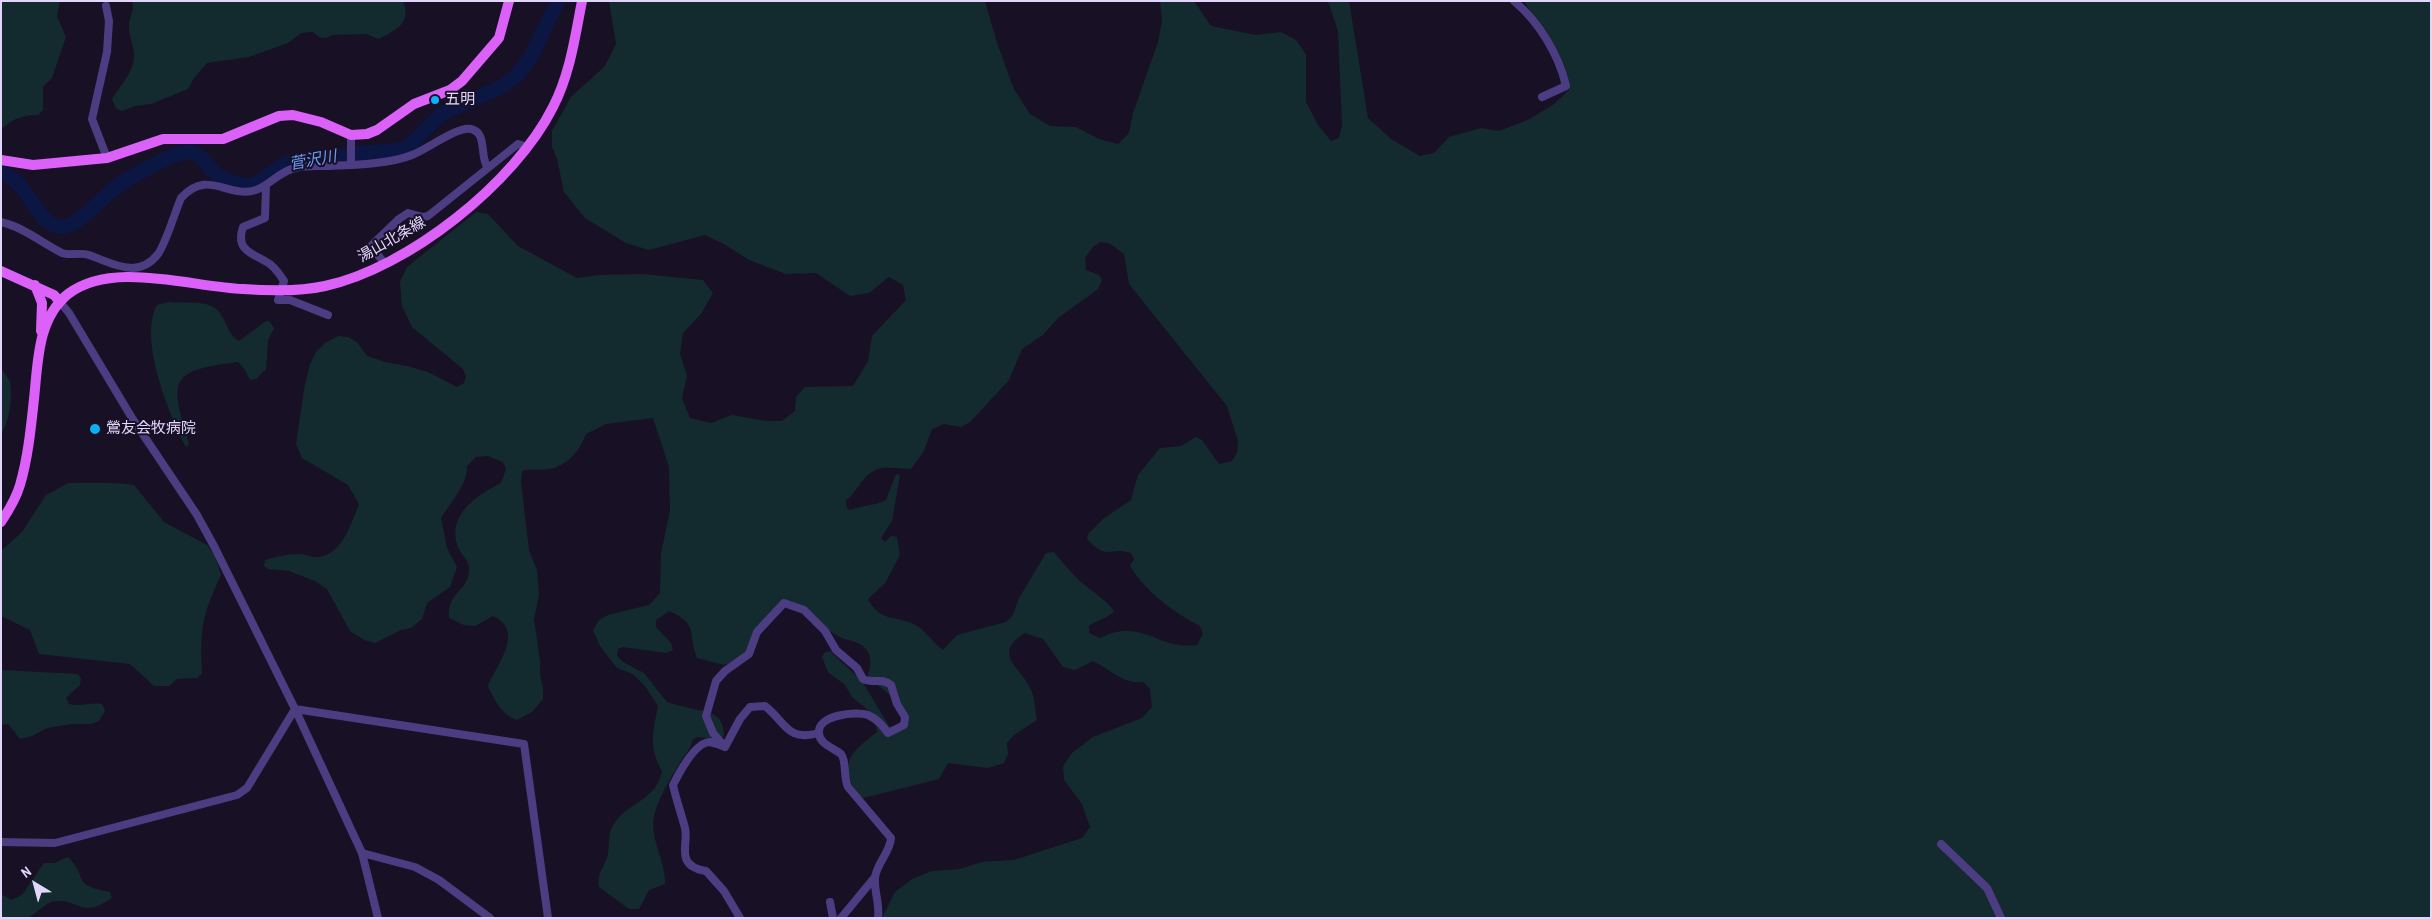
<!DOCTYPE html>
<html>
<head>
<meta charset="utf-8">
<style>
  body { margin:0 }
  #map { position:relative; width:2432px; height:919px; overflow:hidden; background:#181025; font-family:"Archivo Narrow",sans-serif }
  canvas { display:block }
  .frame { position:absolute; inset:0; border:2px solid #e2d6fd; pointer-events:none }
  .north { position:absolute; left:10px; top:859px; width:50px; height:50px; -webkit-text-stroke:4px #181025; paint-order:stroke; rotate:323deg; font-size:14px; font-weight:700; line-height:20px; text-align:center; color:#e2d6fd }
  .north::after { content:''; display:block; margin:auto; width:18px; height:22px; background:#e2d6fd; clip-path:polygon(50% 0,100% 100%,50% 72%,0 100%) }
</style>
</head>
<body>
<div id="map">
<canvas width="2432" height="919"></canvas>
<div class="frame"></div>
<div class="north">N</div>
</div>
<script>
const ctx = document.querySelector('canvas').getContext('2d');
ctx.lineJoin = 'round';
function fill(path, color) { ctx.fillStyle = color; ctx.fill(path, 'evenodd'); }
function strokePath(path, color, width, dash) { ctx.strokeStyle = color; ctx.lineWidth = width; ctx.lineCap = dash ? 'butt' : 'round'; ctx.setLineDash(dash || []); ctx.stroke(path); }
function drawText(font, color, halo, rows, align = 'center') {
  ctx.font = font + ' "Archivo Narrow","Noto Sans JP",sans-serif'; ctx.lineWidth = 4; ctx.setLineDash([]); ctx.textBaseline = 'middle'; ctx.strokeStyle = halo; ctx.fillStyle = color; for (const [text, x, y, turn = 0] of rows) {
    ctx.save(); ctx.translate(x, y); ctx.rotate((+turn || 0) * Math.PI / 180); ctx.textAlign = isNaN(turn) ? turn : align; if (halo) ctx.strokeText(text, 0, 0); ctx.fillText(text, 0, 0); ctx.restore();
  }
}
const green = new Path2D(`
  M 1,1 L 60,1 L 57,16 L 66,37 L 52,78 L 43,87 L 43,110 L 38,115 C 24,115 14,118 4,127 L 1,127 Z
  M 132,1 L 403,1 C 412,23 396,30 379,39 L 366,34 L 333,35 L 326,38 L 319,37 L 313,32 L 301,33 L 288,43 L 249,57 L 207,63 L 194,78 L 188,89 L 151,104 L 135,106 L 122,111 L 116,108 L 112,99 C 119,87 133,73 134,58 C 135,46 128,36 129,24 C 130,15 135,10 132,1 Z
  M 609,1 L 985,1 L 997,43 L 1014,89 L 1030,114 L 1050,126 L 1076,127 L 1099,139 L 1118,144 L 1129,133 L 1133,113 L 1158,42 L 1162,21 L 1160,1 L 1194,1 L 1211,26 L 1256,35 L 1281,32 L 1296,40 L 1306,54 L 1306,102 L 1318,125 L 1331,141 L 1339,138 L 1342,125 L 1338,31 L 1328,1 L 1349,1 L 1368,118 L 1391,139 L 1420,156 L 1434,153 L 1449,137 L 1481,128 L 1499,131 L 1528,120 L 1554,104 L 1569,90 L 1565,68 L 1524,1 L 2431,1 L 2431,918 L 882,918 L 895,892 L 912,879 L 932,871 L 959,869 L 982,862 L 1014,860 L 1082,838 L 1090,827 L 1082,804 L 1064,780 L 1063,766 L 1072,753 L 1093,737 L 1142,718 L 1152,707 L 1150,689 L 1143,682 C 1124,685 1110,669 1093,661 L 1075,670 L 1063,667 L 1043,639 L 1025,633 C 990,655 1023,668 1031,690 C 1035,699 1035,710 1037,720 L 1014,735 L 1007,743 L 1008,754 L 1004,763 L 988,768 L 948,763 L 939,779 L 863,798 C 849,788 842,763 856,750 C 862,743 870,738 877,732 L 874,715 L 852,697 L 845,685 L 828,672 L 822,657 L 824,653 L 830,651 L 862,681 L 889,726 L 899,731 L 903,730 C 921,709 879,691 868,675 C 871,666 872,656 866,649 C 859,640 846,641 838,636 C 820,627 809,610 791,601 L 777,608 L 743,657 L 724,665 L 697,658 C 687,633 700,625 669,611 L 656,620 L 656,627 L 671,643 L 673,650 L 666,653 L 623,647 L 618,649 L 617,656 L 623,662 L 644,673 L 667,702 C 677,705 688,708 698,710 C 716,713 724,718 724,737 L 716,739 L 697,737 L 692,741 C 691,750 685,753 681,761 C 672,776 661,793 656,809 C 646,835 666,858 665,884 L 649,890 L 639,909 L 629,909 L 599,887 C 597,870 605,868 608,854 C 610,842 607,832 616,821 C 631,801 656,800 662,771 C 648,746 653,732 658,706 L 645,686 L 633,674 L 617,668 L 600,646 L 593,630 L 599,620 L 608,615 L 649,605 L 660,593 L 661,553 L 670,511 L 669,467 L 653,418 L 606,424 L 586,434 C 579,451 570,464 550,469 C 541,471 532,468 522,471 L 521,482 L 529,550 L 537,570 L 539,595 L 534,619 L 540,661 L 540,675 L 543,688 L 543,699 L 532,712 L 517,720 C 501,714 495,701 488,686 C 496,666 526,631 493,616 L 475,626 L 464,625 L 449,618 C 447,591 468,592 469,571 C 470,561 461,555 458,547 C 446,515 477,495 501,483 L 506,469 L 503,462 L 488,456 L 476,457 L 467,466 C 468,484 450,503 441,518 L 447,548 L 457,567 L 450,587 L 427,603 L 422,619 L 411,628 L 401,630 L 375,643 L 364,640 L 350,631 L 327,589 L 315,581 L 289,571 L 268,569 L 264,566 L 265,560 C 276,557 288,554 299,554 C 306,554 313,558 319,557 C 342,554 351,524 359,504 L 348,485 L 302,458 L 296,444 L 304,390 L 310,364 L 316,352 L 325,343 L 338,336 L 348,337 L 357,342 L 367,356 L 385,362 L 407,366 L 428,372 L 457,387 L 464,383 L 466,377 L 463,369 L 412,327 L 402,306 L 400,282 L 407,267 L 476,212 L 488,214 L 518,246 L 577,278 L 599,275 L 643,274 L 703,280 L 713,293 L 701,314 L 683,333 L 680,354 L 687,376 L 682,398 L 690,418 L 711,423 L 732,415 L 766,421 L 782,421 L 795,411 L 796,397 L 805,387 L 853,386 L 868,361 L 872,336 L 906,300 L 903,285 L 889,277 L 869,293 L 850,296 L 816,273 L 786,274 L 749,260 L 724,244 L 705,235 L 649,250 L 626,243 L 585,218 L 564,192 L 557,159 L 552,147 L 552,131 L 571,97 L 605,66 L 616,44 ZM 1100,242 L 1109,243 L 1124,254 L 1129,284 L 1227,406 L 1238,441 L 1237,453 L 1232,461 L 1219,464 L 1202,440 L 1196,437 L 1181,446 L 1160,448 L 1138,475 L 1131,500 L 1103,519 L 1088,534 L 1087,539 C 1109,562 1107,546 1131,553 L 1134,559 L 1130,566 C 1146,592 1173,612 1200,626 L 1203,634 L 1197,645 C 1158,651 1143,617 1100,638 L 1089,633 L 1089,626 C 1097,620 1109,618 1114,611 C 1104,597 1090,591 1078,579 C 1069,571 1062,561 1054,552 L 1046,553 L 1019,598 L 1013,615 L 1006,622 L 957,635 L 943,650 C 933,643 927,632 917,626 C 897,614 881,624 868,599 L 885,583 L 900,555 L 897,537 L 891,536 L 885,542 L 881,538 L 892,521 L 900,475 L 896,474 L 886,500 C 874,506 863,505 850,510 L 847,508 L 846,500 C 855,494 857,486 864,479 C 879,462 892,469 911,469 L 924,451 L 932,429 L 944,424 L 961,427 L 970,422 L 1009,380 L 1022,349 L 1043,335 L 1058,318 L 1098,289 L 1102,280 L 1099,275 L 1086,270 L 1085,258 L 1093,247 Z
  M 169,302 C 183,304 200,300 213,307 C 226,313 225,333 239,341 L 266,321 L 269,321 L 274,328 L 268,340 L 266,369 L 256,379 L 250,380 L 245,370 L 238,362 C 166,371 171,380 189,444 L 186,447 C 169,415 138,338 157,305 Z
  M 1,369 C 4,373 9,378 10,382 C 13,396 9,423 1,434 Z
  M 69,483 C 90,483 113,482 134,485 L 164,522 L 207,545 L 215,556 L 221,575 C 202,615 200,629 202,673 L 197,678 L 177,679 L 169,686 L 154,686 L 130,664 L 39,654 L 30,630 L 1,616 L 1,551 L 22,532 L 46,495 Z
  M 1,670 L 78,674 L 81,678 L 80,685 L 66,698 L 69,704 C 82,707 91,702 102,704 L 105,711 L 99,721 L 91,724 L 71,724 L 47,728 L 32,736 L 20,739 L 8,724 L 1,725 Z
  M 68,857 C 90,879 69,884 110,892 L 112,898 C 81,919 82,900 56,901 C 45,902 39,912 29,917 C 22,919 9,918 1,918 L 1,894 L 11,900 L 22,895 L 44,863 L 54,863 Z`);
const river = new Path2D(`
  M 1,173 C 30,181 35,225 61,227 C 76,228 103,197 116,187 C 129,178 172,153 187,152 C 202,151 208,169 219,176 C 228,182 242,185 252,186 L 287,163 L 363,153 L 393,151 L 408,147 L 441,114 L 501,87 L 516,76 L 531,57 L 558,1`);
const minor = new Path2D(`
  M 1514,1 C 1539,22 1559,55 1566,86 L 1542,97
  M 106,6 L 109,21 L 107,52 L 92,119 L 107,158
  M 351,165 L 351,135
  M 266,185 L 265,218 L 243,227 C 234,253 257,254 271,265 C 277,270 280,275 284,281 L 278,300 L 290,300 L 328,315
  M 1,222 C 23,227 42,243 62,253 C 70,256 80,252 89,255 C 112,263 138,280 158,254 C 166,243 175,212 181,198 C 208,168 228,199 256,190 C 270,185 280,171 295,168 C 306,165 318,166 329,166 C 354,165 390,164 412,155 C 426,150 457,126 471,129 C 488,133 479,157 488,168 L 518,144 L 528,147
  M 385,264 L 371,246 L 399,219 L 408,213 L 423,217 L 428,216 L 488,168
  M 60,302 L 69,313 L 132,418 L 197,515 L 215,548 L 295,709 L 362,853 L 378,918
  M 295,709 L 524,744 L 548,918
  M 725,747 L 713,733 L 706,716 L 716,681 L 725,671 L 749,654 L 757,632 L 784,603 L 804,610 L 825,631 L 836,650 L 857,668 L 863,679 C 872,684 882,677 891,685 L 897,704 L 905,717 L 904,725 L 888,733 C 882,725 877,719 868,715 C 856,711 817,715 819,733 C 819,744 834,748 841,754 C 847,761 843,777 848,787 L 891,838 C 890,853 876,864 875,878 C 874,892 880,904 878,918
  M 1,842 L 55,843 L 237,795 L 247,788 L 295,709
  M 1941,844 L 1987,888 L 2001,918
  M 362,853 L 415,867 L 439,880 L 490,918
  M 830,902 L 833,918
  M 740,918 L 724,891 L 706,871 C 674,866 689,844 685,828 C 681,813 676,799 673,785 C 679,773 695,742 710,742 C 715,743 721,745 725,747 L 740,719 L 750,707 L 765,706 C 786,722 786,742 819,733
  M 841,918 L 875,877`);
const major = new Path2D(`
  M 1,160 L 33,165 L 107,158 L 163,139 L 223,139 L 279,116 L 293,115 L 321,122 L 351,135 L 367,134 L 377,130 L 414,104 L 450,90 L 462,81 L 499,38 L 509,1
  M 1,271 L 54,295 L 60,302
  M 35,285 L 42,303 L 41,331
  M 1,522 C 9,510 16,499 20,485 C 28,458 31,427 34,399 C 38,363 37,319 68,294 C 112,260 192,287 243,289 C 270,291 298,292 325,286 C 408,268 515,183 553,107 C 570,74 575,37 582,1`);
const markers = [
  [435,100,5,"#0ab2f5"],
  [95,429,6,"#0ab2f5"]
];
const poiNames = [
  ["五明",445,100],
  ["鶯友会牧病院",106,429]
];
const streetNames = [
  ["湯山北条線",392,240,-30]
];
const waterNames = [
  ["菅沢川",313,161,-10]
];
fill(green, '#132b2f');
strokePath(river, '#0c1642', 15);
strokePath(minor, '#4c3d82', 8);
strokePath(major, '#dc61f9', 10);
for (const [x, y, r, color] of markers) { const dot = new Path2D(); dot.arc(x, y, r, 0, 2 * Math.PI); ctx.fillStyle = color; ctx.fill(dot); strokePath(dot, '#181025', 2); }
drawText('15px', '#e2d6fd', '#181025', poiNames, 'left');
drawText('15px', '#e2d6fd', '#181025', streetNames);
drawText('italic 16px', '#689bf9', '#181025', waterNames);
</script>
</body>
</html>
